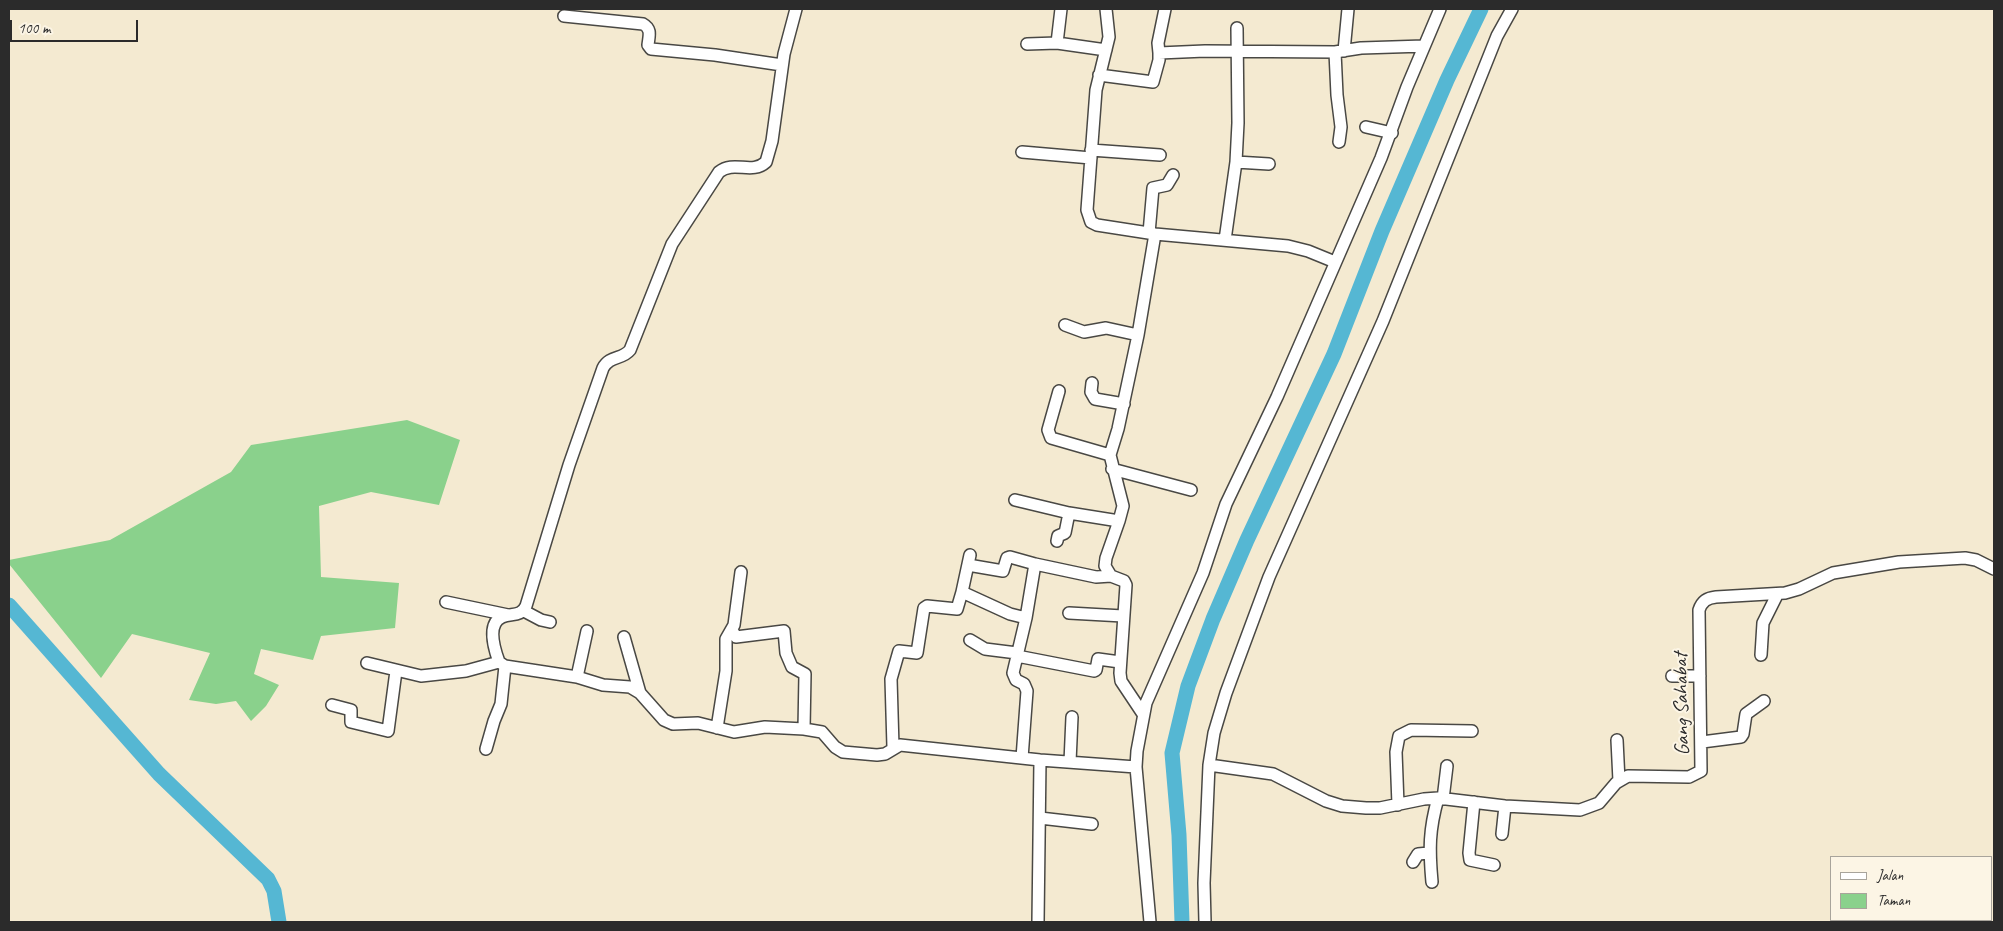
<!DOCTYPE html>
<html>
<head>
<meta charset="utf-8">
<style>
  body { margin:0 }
  #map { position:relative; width:2003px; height:931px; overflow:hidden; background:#f4ead1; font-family:Caveat,sans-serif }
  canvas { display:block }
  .frame { position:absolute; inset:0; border:10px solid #2b2b2b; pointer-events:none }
  .legend { position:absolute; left:1830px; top:856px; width:162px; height:65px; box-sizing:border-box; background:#fcf5e5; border:1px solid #a8a49b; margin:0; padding:6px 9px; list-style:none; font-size:15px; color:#2b2b2b }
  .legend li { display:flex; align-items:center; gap:10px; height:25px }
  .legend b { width:25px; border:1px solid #a8a49b }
  .scale { position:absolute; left:10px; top:20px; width:128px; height:22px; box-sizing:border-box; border:2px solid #2b2b2b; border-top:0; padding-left:6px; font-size:15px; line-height:18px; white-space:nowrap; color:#2b2b2b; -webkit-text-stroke:4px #fcf5e5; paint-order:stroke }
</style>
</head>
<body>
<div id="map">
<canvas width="2003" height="931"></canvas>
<div class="frame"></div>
<ul class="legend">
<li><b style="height:6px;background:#fff"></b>Jalan</li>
<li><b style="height:14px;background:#8ad18c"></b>Taman</li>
</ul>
<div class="scale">100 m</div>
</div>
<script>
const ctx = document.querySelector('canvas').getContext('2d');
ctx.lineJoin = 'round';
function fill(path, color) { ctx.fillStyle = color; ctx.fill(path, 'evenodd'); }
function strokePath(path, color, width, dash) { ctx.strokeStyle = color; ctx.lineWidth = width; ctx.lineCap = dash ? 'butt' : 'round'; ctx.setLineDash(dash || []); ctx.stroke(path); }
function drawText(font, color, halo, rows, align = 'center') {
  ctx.font = font + ' Caveat,sans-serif'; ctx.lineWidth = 4; ctx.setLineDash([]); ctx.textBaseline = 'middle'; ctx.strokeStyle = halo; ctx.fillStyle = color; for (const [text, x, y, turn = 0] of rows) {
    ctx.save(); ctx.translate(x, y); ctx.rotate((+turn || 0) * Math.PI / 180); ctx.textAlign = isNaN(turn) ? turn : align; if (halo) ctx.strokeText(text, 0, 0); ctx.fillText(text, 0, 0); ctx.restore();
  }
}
const green = new Path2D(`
  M 407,420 L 460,440 L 439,505 L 371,492 L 319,506 L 321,577 L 399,583 L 395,628 L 321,636 L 313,660 L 261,649 L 254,674 L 279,685 L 266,706 L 251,721 L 236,701 L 216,704 L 189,700 L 210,653 L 132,634 L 101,678 L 9,564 L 9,560 L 110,540 L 231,472 L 251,445 Z`);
const river = new Path2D(`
  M 9,605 L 159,774 L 268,879 L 274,891 L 279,922
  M 1182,922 L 1179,835 L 1172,753 L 1188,686 L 1213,619 L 1247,540 L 1334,354 L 1382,231 L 1447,80 L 1481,9`);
const minor = new Path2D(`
  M 796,9 L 784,54 L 772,141 L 766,162 C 752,175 734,160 719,172 L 672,244 L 630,350 C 622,360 610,355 603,368 L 569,465 L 526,606 C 521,617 511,613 502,617 C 486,624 495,651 499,662 L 505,666 L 577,677 L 603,685 L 630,687 L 640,693 L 664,720 L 673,724 L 698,723 L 734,732 L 765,727 L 804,729 L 822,732 L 835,747 L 843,752 L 877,755 L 885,754 L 900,745 L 1040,760 L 1136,767
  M 1106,9 L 1109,37 L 1096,90 L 1087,210 L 1091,222 L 1097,225 L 1155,234 L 1288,246 L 1308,251 L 1335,262
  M 1165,9 L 1158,43 L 1159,53 L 1205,51 L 1335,52 L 1361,48 L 1424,46
  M 564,16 L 643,24 C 652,29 649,36 648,45 L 651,49 L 715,55 L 782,65
  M 1057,43 L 1061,9
  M 1027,44 L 1057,43 L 1106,50
  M 1344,51 L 1348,9
  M 1335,52 L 1337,95 L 1341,127 L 1339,142
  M 1099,75 L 1153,82 L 1159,60 L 1159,53
  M 1366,127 L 1392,133
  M 1091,150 L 1160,155
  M 1022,152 L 1091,158
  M 1236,162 L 1269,164
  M 1149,233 L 1153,188 L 1167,185 L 1173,175
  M 1225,240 L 1236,162 L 1238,123 L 1237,28
  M 1065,325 L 1084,332 L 1106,328 L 1138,335
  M 1092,383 L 1091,392 L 1095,399 L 1124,404
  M 1059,391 L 1048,430 L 1051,438 L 1110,455
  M 1112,469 L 1191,490
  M 1015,500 L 1069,513 L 1119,521
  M 1057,541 L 1058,536 L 1065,533 L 1069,513
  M 970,555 L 962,592 L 1010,614 L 1026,618
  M 968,565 L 1003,571 L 1007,558 L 1010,557 L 1035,564
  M 446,602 L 508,615
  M 524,611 L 541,620 L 550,622
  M 1069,613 L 1123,616
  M 732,630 L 736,637 L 784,631 L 786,653 L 792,667 L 805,674 L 804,729
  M 624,637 L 640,693
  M 970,640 L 985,649 L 1017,653
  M 1761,655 L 1763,623 L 1777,595
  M 1017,656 L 1094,671 L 1096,670 L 1098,659 L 1120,662
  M 367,663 L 421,676 L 466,671 L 499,662
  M 1672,676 L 1700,676
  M 577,677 L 587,631
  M 332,705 L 351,710 L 351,722 L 388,731 L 396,671
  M 1143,714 L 1121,681 L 1120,673 L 1126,585 L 1124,581 L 1111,576 L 1105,566 L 1106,558 L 1119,521 L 1123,506 L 1110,455 L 1118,429 L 1138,335 L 1155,234
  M 717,728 L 726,671 L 726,639 L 734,625 L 741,572
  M 1617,740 L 1619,781
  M 1702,742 L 1741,737 L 1743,734 L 1746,714 L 1764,701
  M 893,747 L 891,679 L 899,651 L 917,653 L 924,608 L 927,606 L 957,609 L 962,592
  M 486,749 L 494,721 L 501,704 L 505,666
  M 1022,758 L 1027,691 L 1024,684 L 1016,680 L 1013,673 L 1026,618 L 1035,564 L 1096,577 L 1111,576
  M 1070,762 L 1072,717
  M 1209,765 L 1273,774 L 1326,801 L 1342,806 L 1366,808 L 1380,808 L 1424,799 L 1438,798 L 1505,806 L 1580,810 L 1599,803 L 1616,783 L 1628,776 L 1689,777 L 1701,771 L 1699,610 C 1702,601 1707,598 1716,597 L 1785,593 L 1799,589 L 1833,573 L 1899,562 L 1965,558 L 1976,560 L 1994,569
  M 1443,799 L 1447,766
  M 1474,802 L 1469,853 L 1470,860 L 1494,865
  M 1398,805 L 1396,752 L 1399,736 L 1411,730 L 1472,731
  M 1040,818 L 1092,824
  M 1502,834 L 1505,806
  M 1413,862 L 1418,854 L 1429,853
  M 1432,882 C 1429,849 1429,830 1438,798
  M 1038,922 L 1040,760
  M 1150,922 L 1136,767 L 1137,751 L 1146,703 L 1203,573 L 1226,504 L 1277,397 L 1381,158 L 1407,87 L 1440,9
  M 1205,922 L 1204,883 L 1209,765 L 1214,733 L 1226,693 L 1269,577 L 1383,321 L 1497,36 L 1512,9`);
const streetNames = [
  ["Gang Sahabat",1682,704,-91]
];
fill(green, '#8ad18c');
strokePath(river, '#55b7d3', 15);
strokePath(minor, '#494844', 14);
strokePath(minor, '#fff', 11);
drawText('21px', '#2b2b2b', '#fcf5e5', streetNames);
</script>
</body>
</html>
